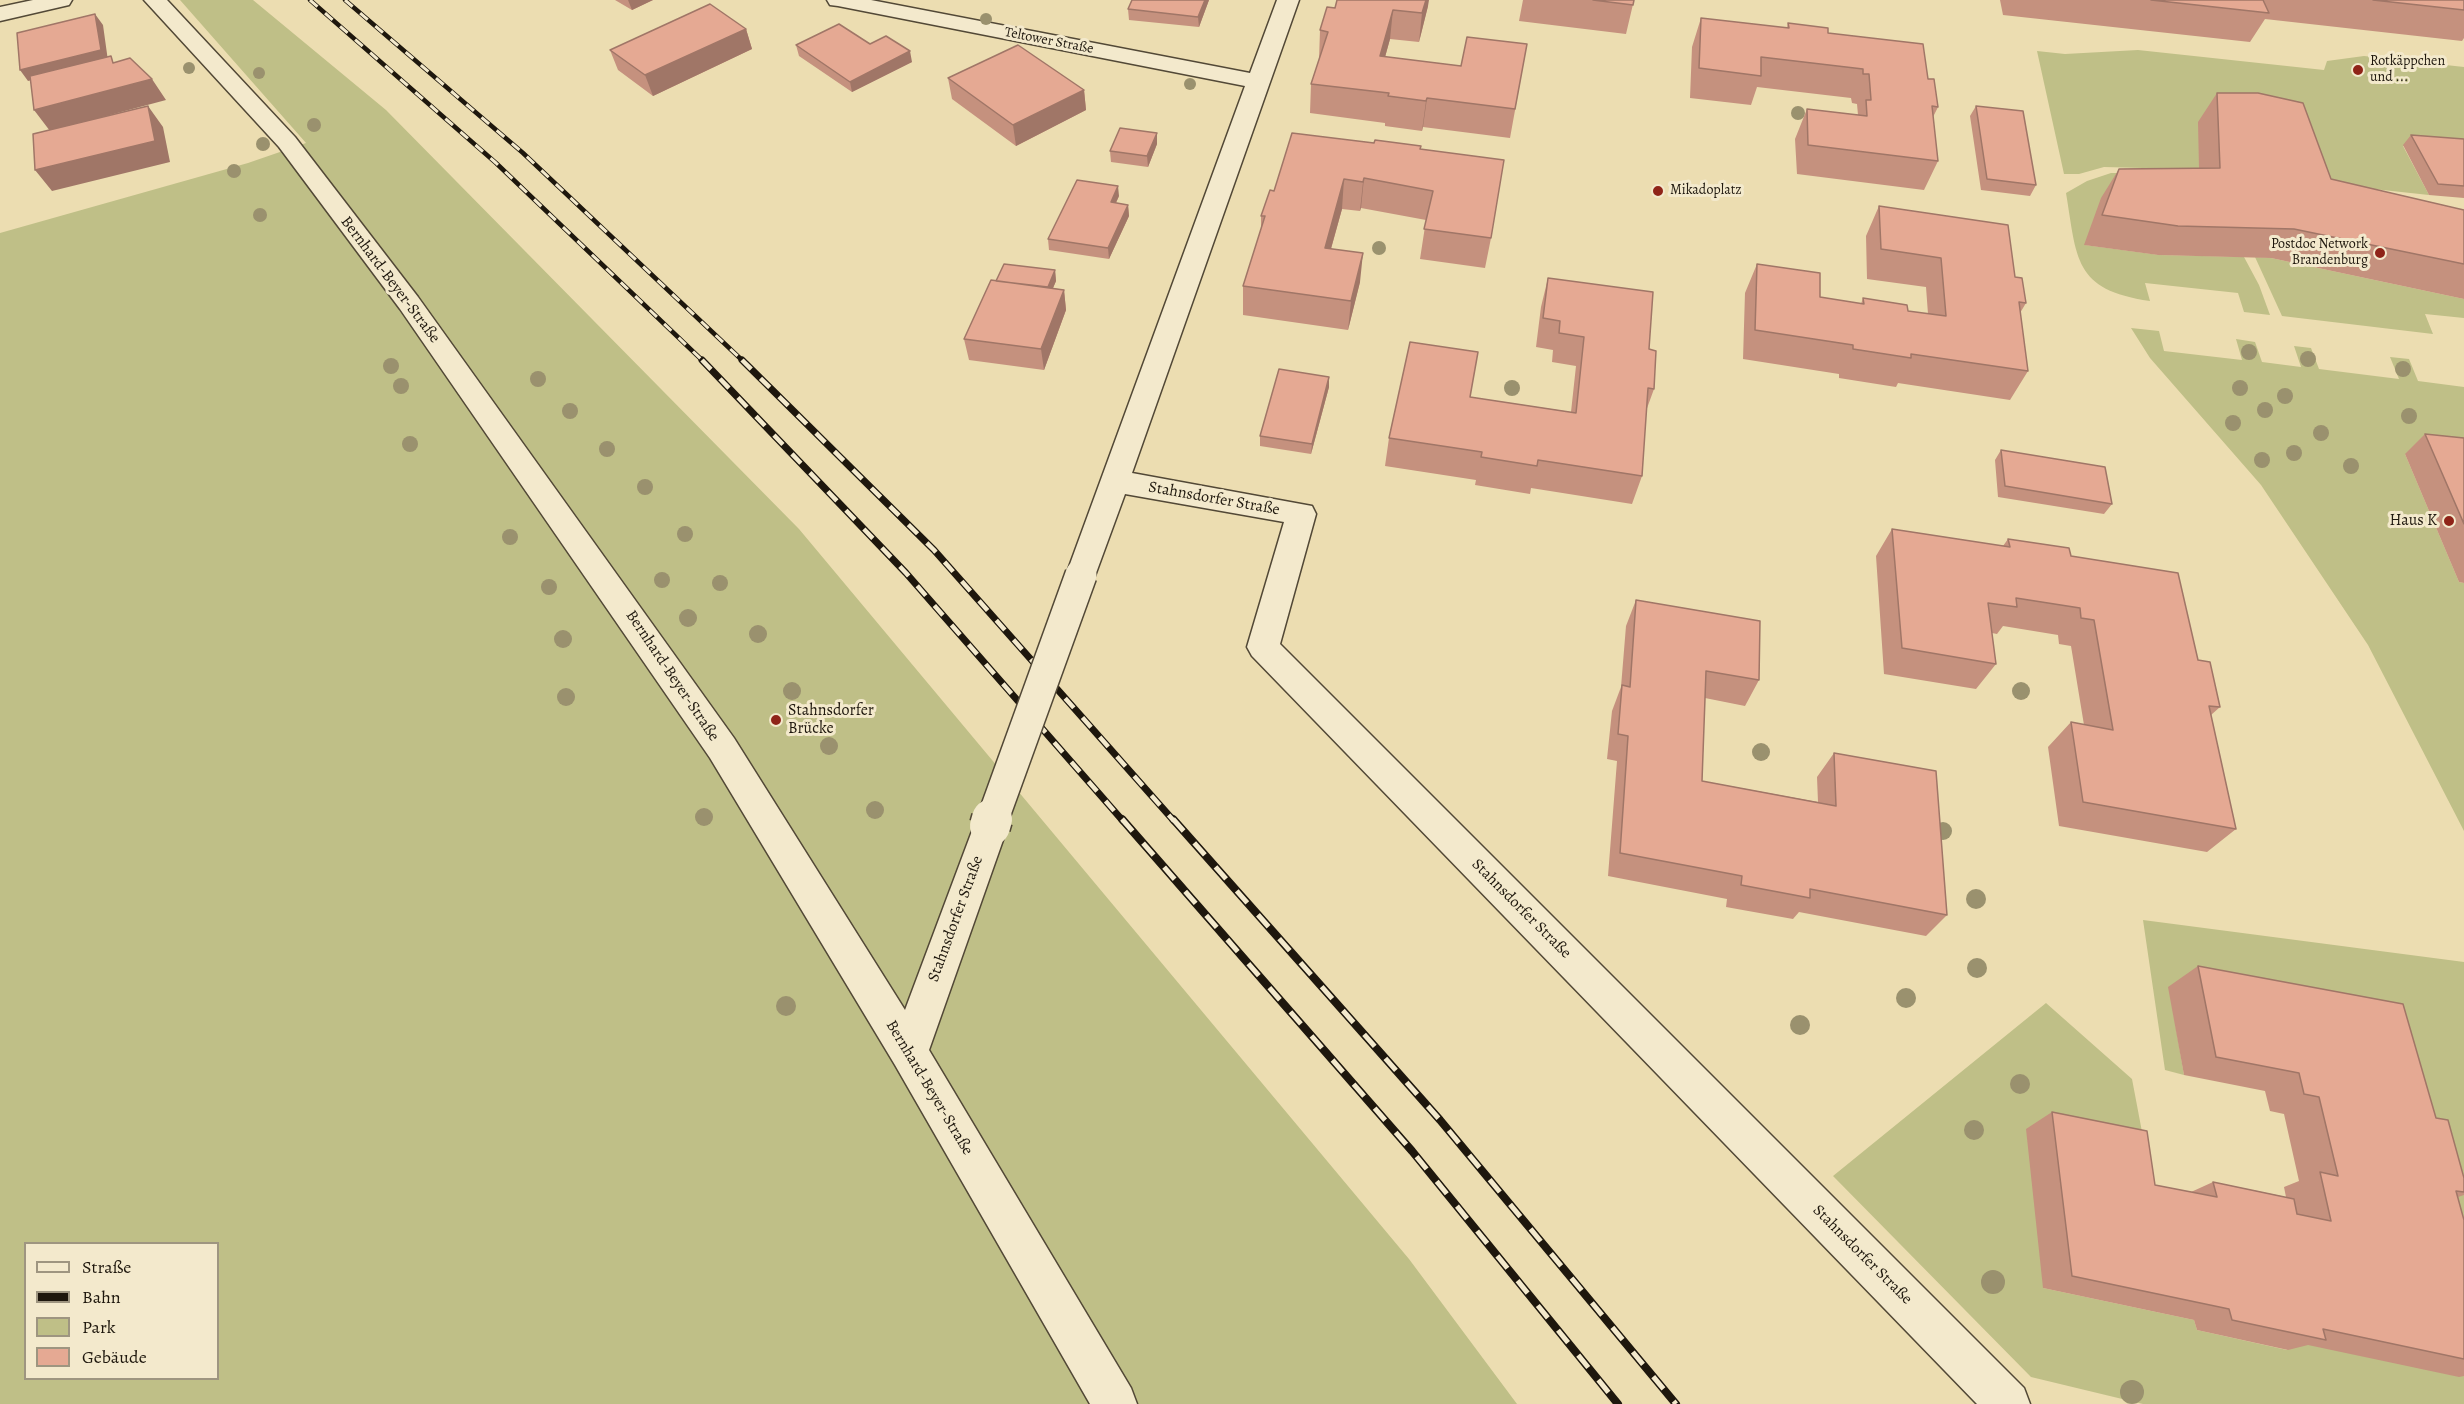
<!DOCTYPE html>
<html>
<head>
<meta charset="utf-8">
<style>
  body { margin:0 }
  #map { position:relative; width:2464px; height:1404px; overflow:hidden; background:#ecddb1; font-family:Alegreya,serif }
  canvas { display:block }
  .legend { position:absolute; left:24px; top:1242px; width:195px; height:138px; box-sizing:border-box; background:#f3e9cc; border:2px solid #9e9580; margin:0; padding:8px 10px; list-style:none; font-size:18px; color:#1e170d }
  .legend li { display:flex; align-items:center; gap:12px; height:30px }
  .legend b { width:30px; border:2px solid #9e9580 }
</style>
</head>
<body>
<div id="map">
<canvas width="2464" height="1404"></canvas>
<ul class="legend">
<li><b style="height:8px;background:#f3e9cc"></b>Straße</li>
<li><b style="height:8px;background:#1e170d"></b>Bahn</li>
<li><b style="height:16px;background:#bfbf87"></b>Park</li>
<li><b style="height:16px;background:#e5a993"></b>Gebäude</li>
</ul>
</div>
<script>
const ctx = document.querySelector('canvas').getContext('2d');
ctx.lineJoin = 'round';
function fill(path, color) { ctx.fillStyle = color; ctx.fill(path, 'evenodd'); }
function strokePath(path, color, width, dash) { ctx.strokeStyle = color; ctx.lineWidth = width; ctx.lineCap = dash ? 'butt' : 'round'; ctx.setLineDash(dash || []); ctx.stroke(path); }
function drawText(font, color, halo, rows, align = 'center') {
  ctx.font = font + ' Alegreya,serif'; ctx.lineWidth = 6; ctx.setLineDash([]); ctx.textBaseline = 'middle'; ctx.strokeStyle = halo; ctx.fillStyle = color; for (const [text, x, y, turn = 0] of rows) {
    ctx.save(); ctx.translate(x, y); ctx.rotate((+turn || 0) * Math.PI / 180); ctx.textAlign = isNaN(turn) ? turn : align; if (halo) ctx.strokeText(text, 0, 0); ctx.fillText(text, 0, 0); ctx.restore();
  }
}
const green = new Path2D(`
  M 180,0 L 253,0 L 386,110 L 799,529 L 1409,1259 L 1517,1404 L 0,1404 L 0,233 L 248,163 L 306,143 ZM 26,1244 L 218,1244 L 218,1378 L 26,1378 Z
  M 2138,50 L 2324,70 L 2327,61 L 2364,56 L 2464,67 L 2464,164 L 2403,146 L 2429,195 L 2299,181 L 2199,122 L 2200,197 L 2179,190 L 2143,168 L 2104,167 L 2079,174 L 2064,174 L 2037,51 L 2065,54 Z
  M 2111,173 L 2125,173 L 2085,245 L 2159,255 L 2244,257 L 2259,285 L 2270,315 L 2244,312 L 2238,293 L 2145,283 L 2150,301 C 2073,290 2077,258 2066,193 L 2087,181 Z
  M 2255,257 L 2271,258 L 2464,299 L 2464,318 L 2425,314 L 2433,334 L 2282,316 Z
  M 2131,328 L 2159,331 L 2164,351 L 2242,360 L 2236,339 L 2255,342 L 2262,362 L 2301,367 L 2294,346 L 2311,348 L 2319,369 L 2399,379 L 2390,357 L 2409,359 L 2418,381 L 2464,387 L 2464,461 L 2405,454 L 2459,582 L 2464,583 L 2464,831 L 2368,645 L 2261,485 L 2150,358 Z
  M 2143,920 L 2464,962 L 2464,1404 L 2143,1404 L 2031,1377 L 1833,1176 L 2046,1003 L 2132,1079 L 2146,1153 L 2043,1288 L 2194,1320 L 2197,1330 L 2287,1350 L 2415,1206 L 2169,987 L 2184,1075 L 2165,1070 Z`);
const minor = new Path2D(`
  M 33,0 L 72,0 L 69,5 L 0,21 L 0,7 Z
  M 144,0 L 167,0 L 295,137 L 418,297 L 734,738 L 905,1010 L 978,815 L 990,811 L 1002,815 L 1008,826 L 929,1050 L 1131,1388 L 1137,1404 L 1090,1404 L 895,1065 L 710,758 L 400,309 L 279,147 Z
  M 827,0 L 871,0 L 1250,73 L 1277,0 L 1299,0 L 1132,473 L 1312,506 L 1316,514 L 1280,644 L 2024,1388 L 2030,1404 L 1977,1404 L 1252,656 L 1247,647 L 1284,522 L 1125,494 L 1092,584 L 1081,587 L 1070,584 L 1066,575 L 1245,86 L 838,6 L 830,5 Z`);
const railFar2 = new Path2D(`
  M 310,0 L 496,163 L 704,362
  M 345,0 L 523,153 L 744,362`);
const railFar1 = new Path2D(`
  M 702,360 L 906,573 L 1123,821
  M 742,360 L 934,550 L 1174,821`);
const rail = new Path2D(`
  M 1122,819 L 1412,1151 L 1618,1404
  M 1173,819 L 1440,1120 L 1676,1404`);
const minorBridgeFar1 = new Path2D(`
  M 992,821 L 1081,575`);
const minorBridge = new Path2D(`
  M 990,826 L 992,819`);
const trees = [
  [986,19,6],
  [189,68,6],
  [259,73,6],
  [1190,84,6],
  [1798,113,7],
  [314,125,7],
  [263,144,7],
  [234,171,7],
  [260,215,7],
  [1379,248,7],
  [2249,352,8],
  [2308,359,8],
  [391,366,8],
  [2403,369,8],
  [538,379,8],
  [401,386,8],
  [1512,388,8],
  [2240,388,8],
  [2285,396,8],
  [2265,410,8],
  [570,411,8],
  [2409,416,8],
  [2233,423,8],
  [2321,433,8],
  [410,444,8],
  [607,449,8],
  [2294,453,8],
  [2262,460,8],
  [2351,466,8],
  [645,487,8],
  [685,534,8],
  [510,537,8],
  [662,580,8],
  [720,583,8],
  [549,587,8],
  [688,618,9],
  [758,634,9],
  [563,639,9],
  [792,691,9],
  [2021,691,9],
  [566,697,9],
  [829,746,9],
  [1761,752,9],
  [875,810,9],
  [704,817,9],
  [1943,831,9],
  [1976,899,10],
  [1977,968,10],
  [1906,998,10],
  [786,1006,10],
  [1800,1025,10],
  [2020,1084,10],
  [1974,1130,10],
  [1993,1282,12],
  [2132,1392,12]
];
const wall = new Path2D(`
  M 615,0 L 653,0 L 632,10 Z
  M 1209,0 L 1199,27 L 1129,20 L 1128,9 Z
  M 1523,0 L 1634,0 L 1626,34 L 1519,21 Z
  M 2000,0 L 2464,0 L 2464,38 L 2462,41 L 2265,19 L 2250,42 L 2003,15 Z
  M 1428,6 L 1419,42 L 1390,39 L 1385,57 L 1461,66 L 1527,44 L 1510,138 L 1423,127 L 1422,131 L 1385,126 L 1385,123 L 1310,113 L 1311,84 L 1319,60 L 1320,30 L 1335,8 Z
  M 1701,18 L 1787,28 L 1788,23 L 1828,33 L 1928,79 L 1938,107 L 1933,117 L 1938,161 L 1924,190 L 1797,174 L 1795,139 L 1807,109 L 1858,115 L 1857,104 L 1852,103 L 1851,98 L 1757,87 L 1751,105 L 1690,98 L 1692,47 Z
  M 746,29 L 752,49 L 653,96 L 618,70 L 610,50 Z
  M 870,44 L 912,62 L 852,92 L 799,56 L 796,45 Z
  M 948,78 L 1084,90 L 1086,110 L 1016,146 L 952,99 Z
  M 2217,93 L 2331,179 L 2464,210 L 2464,299 L 2271,258 L 2158,255 L 2084,245 L 2101,198 L 2119,169 L 2199,168 L 2198,122 Z
  M 1976,106 L 2036,185 L 2030,196 L 1981,190 L 1970,116 Z
  M 2411,135 L 2464,139 L 2464,198 L 2429,195 L 2403,145 Z
  M 1157,144 L 1148,167 L 1111,162 L 1110,151 Z
  M 1420,149 L 1491,238 L 1485,268 L 1420,259 L 1426,220 L 1361,208 L 1360,211 L 1342,209 L 1331,249 L 1360,282 L 1348,330 L 1243,315 L 1243,286 L 1261,229 L 1261,216 L 1274,191 Z
  M 1119,196 L 1116,203 L 1128,205 L 1129,216 L 1109,259 L 1049,250 L 1048,239 Z
  M 1879,206 L 2015,277 L 2026,303 L 2020,313 L 2028,371 L 2010,400 L 1898,383 L 1896,387 L 1839,378 L 1839,374 L 1743,359 L 1745,293 L 1757,264 L 1820,297 L 1861,304 L 1863,298 L 1908,311 L 1928,314 L 1926,287 L 1867,279 L 1866,236 Z
  M 1055,270 L 1056,281 L 1053,288 L 1064,290 L 1066,310 L 1044,370 L 969,360 L 964,339 L 996,281 Z
  M 1548,278 L 1649,349 L 1654,389 L 1646,411 L 1642,476 L 1632,504 L 1531,488 L 1530,494 L 1475,485 L 1476,480 L 1385,466 L 1389,438 L 1470,397 L 1571,412 L 1576,366 L 1552,362 L 1553,350 L 1536,347 L 1541,307 Z
  M 1329,377 L 1329,387 L 1311,454 L 1260,446 L 1260,436 Z
  M 2425,434 L 2464,438 L 2464,583 L 2459,582 L 2405,454 Z
  M 2001,450 L 2112,504 L 2104,514 L 1998,497 L 1995,460 Z
  M 1892,529 L 2003,546 L 2008,539 L 2071,556 L 2198,660 L 2220,707 L 2211,715 L 2236,829 L 2207,852 L 2059,826 L 2048,747 L 2071,722 L 2084,725 L 2071,646 L 2059,644 L 2058,635 L 2003,626 L 1997,634 L 1992,633 L 1996,664 L 1976,689 L 1884,674 L 1876,556 Z
  M 1636,600 L 1759,680 L 1745,706 L 1705,698 L 1702,781 L 1818,802 L 1817,777 L 1834,753 L 1947,915 L 1926,936 L 1799,912 L 1793,919 L 1726,907 L 1727,899 L 1608,876 L 1617,761 L 1607,759 L 1612,711 L 1621,687 L 1626,626 Z
  M 2198,966 L 2436,1118 L 2464,1178 L 2464,1195 L 2458,1197 L 2464,1220 L 2464,1376 L 2459,1377 L 2308,1345 L 2288,1350 L 2197,1330 L 2194,1320 L 2043,1288 L 2026,1129 L 2052,1112 L 2155,1185 L 2191,1192 L 2213,1182 L 2286,1197 L 2284,1187 L 2299,1181 L 2284,1114 L 2270,1111 L 2265,1091 L 2184,1075 L 2168,987 Z`);
const shadedWall = new Path2D(`
  M 628,0 L 653,0 L 632,10 Z
  M 1205,0 L 1209,0 L 1199,27 L 1198,17 Z
  M 1426,0 L 1429,0 L 1428,6 L 1419,42 L 1422,13 Z
  M 1393,10 L 1390,39 L 1377,86 L 1380,56 Z
  M 95,14 L 103,25 L 108,61 L 28,81 L 20,70 Z
  M 746,29 L 752,49 L 653,96 L 645,75 Z
  M 910,51 L 912,62 L 852,92 L 850,82 Z
  M 152,79 L 166,100 L 50,131 L 34,110 Z
  M 1084,90 L 1086,110 L 1016,146 L 1013,125 Z
  M 1427,98 L 1423,127 L 1422,131 L 1426,101 Z
  M 148,106 L 163,127 L 170,162 L 52,191 L 35,170 Z
  M 1157,133 L 1157,144 L 1148,167 L 1147,156 Z
  M 1364,178 L 1361,208 L 1360,211 L 1363,182 Z
  M 1344,179 L 1342,209 L 1323,277 L 1325,248 Z
  M 1118,186 L 1119,196 L 1111,213 L 1111,202 Z
  M 1128,205 L 1129,216 L 1109,259 L 1108,248 Z
  M 1363,253 L 1360,282 L 1348,330 L 1351,301 Z
  M 1055,270 L 1056,281 L 1045,307 L 1044,297 Z
  M 1064,290 L 1066,310 L 1044,370 L 1041,349 Z
  M 1329,377 L 1329,387 L 1311,454 L 1312,444 Z`);
const building = new Path2D(`
  M 1132,0 L 1205,0 L 1198,17 L 1128,9 Z
  M 1337,0 L 1426,0 L 1422,13 L 1393,10 L 1380,56 L 1461,66 L 1467,37 L 1527,44 L 1515,109 L 1427,98 L 1426,101 L 1388,96 L 1389,93 L 1311,84 L 1328,32 L 1320,30 L 1327,7 L 1335,8 Z
  M 1593,0 L 1634,0 L 1633,5 Z
  M 2151,0 L 2263,0 L 2269,13 Z
  M 2373,0 L 2464,0 L 2464,10 Z
  M 710,4 L 746,29 L 645,75 L 610,50 Z
  M 95,14 L 101,50 L 20,70 L 17,33 Z
  M 1701,18 L 1789,28 L 1788,23 L 1828,28 L 1828,33 L 1923,44 L 1928,79 L 1934,79 L 1938,107 L 1932,106 L 1938,161 L 1808,145 L 1807,109 L 1867,116 L 1866,100 L 1871,100 L 1869,74 L 1863,74 L 1863,69 L 1761,57 L 1761,76 L 1699,68 Z
  M 839,24 L 870,44 L 886,36 L 910,51 L 850,82 L 796,45 Z
  M 1018,45 L 1084,90 L 1013,125 L 948,78 Z
  M 111,56 L 113,63 L 130,58 L 152,79 L 34,110 L 30,76 Z
  M 2217,93 L 2258,93 L 2303,103 L 2331,179 L 2464,210 L 2464,264 L 2294,229 L 2178,226 L 2102,215 L 2119,169 L 2220,168 Z
  M 148,106 L 155,141 L 35,170 L 33,134 Z
  M 1976,106 L 2023,111 L 2036,185 L 1987,179 Z
  M 1120,128 L 1157,133 L 1147,156 L 1110,151 Z
  M 1292,133 L 1374,143 L 1375,140 L 1421,146 L 1420,149 L 1504,160 L 1491,238 L 1424,229 L 1433,191 L 1364,178 L 1363,182 L 1344,179 L 1325,248 L 1363,253 L 1351,301 L 1243,286 L 1265,216 L 1261,216 L 1270,190 L 1274,191 Z
  M 2411,135 L 2464,139 L 2464,186 L 2438,184 Z
  M 1077,180 L 1118,186 L 1111,202 L 1128,205 L 1108,248 L 1048,239 Z
  M 1879,206 L 2008,225 L 2015,277 L 2022,278 L 2026,303 L 2019,302 L 2028,371 L 1911,354 L 1911,358 L 1853,349 L 1853,345 L 1755,330 L 1757,264 L 1820,273 L 1820,297 L 1864,304 L 1863,298 L 1907,305 L 1908,311 L 1946,316 L 1941,258 L 1881,249 Z
  M 1004,264 L 1055,270 L 1048,287 L 996,281 Z
  M 1548,278 L 1653,292 L 1649,349 L 1656,351 L 1654,389 L 1648,388 L 1642,476 L 1538,460 L 1537,466 L 1481,457 L 1482,452 L 1389,438 L 1410,342 L 1478,352 L 1470,397 L 1576,413 L 1584,337 L 1559,333 L 1560,321 L 1543,318 Z
  M 991,280 L 1064,290 L 1041,349 L 964,339 Z
  M 1279,369 L 1329,377 L 1312,444 L 1260,436 Z
  M 2425,434 L 2464,438 L 2464,524 Z
  M 2001,450 L 2105,467 L 2112,504 L 2005,486 Z
  M 1892,529 L 2010,547 L 2008,539 L 2069,548 L 2071,556 L 2178,573 L 2198,660 L 2210,662 L 2220,707 L 2209,706 L 2236,829 L 2083,802 L 2071,722 L 2113,730 L 2094,620 L 2081,618 L 2080,608 L 2016,598 L 2017,607 L 1988,603 L 1996,664 L 1902,648 Z
  M 1636,600 L 1760,621 L 1759,680 L 1706,671 L 1702,781 L 1836,806 L 1834,753 L 1936,771 L 1947,915 L 1810,889 L 1810,898 L 1741,885 L 1742,876 L 1620,853 L 1628,736 L 1618,734 L 1622,685 L 1630,687 Z
  M 2198,966 L 2403,1004 L 2436,1118 L 2448,1120 L 2464,1178 L 2464,1192 L 2456,1191 L 2464,1220 L 2464,1359 L 2323,1329 L 2326,1340 L 2232,1320 L 2229,1309 L 2072,1276 L 2052,1112 L 2147,1131 L 2155,1185 L 2217,1197 L 2213,1182 L 2294,1199 L 2297,1214 L 2331,1221 L 2320,1172 L 2338,1176 L 2319,1097 L 2304,1094 L 2299,1073 L 2216,1057 Z`);
const markers = [
  [2358,70,6,"#8f2418"],
  [1658,191,6,"#8f2418"],
  [2380,253,6,"#8f2418"],
  [2449,521,6,"#8f2418"],
  [776,720,6,"#8f2418"]
];
const farStreetnames = [
  ["Teltower Straße",1049,41,11]
];
const farPoinames = [
  ["Rotkäppchen",2370,62],
  ["und ...",2370,78],
  ["Mikadoplatz",1670,191],
  ["Postdoc Network",2368,245,"right"],
  ["Brandenburg",2368,261,"right"]
];
const streetNames = [
  ["Bernhard-Beyer-Straße",390,280,53],
  ["Stahnsdorfer Straße",1214,499,10],
  ["Bernhard-Beyer-Straße",672,676,56],
  ["Stahnsdorfer Straße",1521,909,45],
  ["Stahnsdorfer Straße",956,919,-70],
  ["Bernhard-Beyer-Straße",929,1088,59],
  ["Stahnsdorfer Straße",1862,1255,45]
];
const poiNames = [
  ["Haus K",2437,521],
  ["Stahnsdorfer",788,711,"left"],
  ["Brücke",788,729,"left"]
];
fill(green, '#bfbf87');
strokePath(minor, '#524836', 3);
fill(minor, '#f3e9cc');
strokePath(railFar2, '#1e170d', 4.5);
strokePath(railFar1, '#1e170d', 7);
strokePath(rail, '#1e170d', 8);
strokePath(railFar2, '#f3e9cc', 3, [10]);
strokePath(railFar1, '#f3e9cc', 4.5, [13]);
strokePath(rail, '#f3e9cc', 5, [16]);
strokePath(minorBridgeFar1, '#524836', 34, []);
strokePath(minorBridge, '#524836', 43, []);
strokePath(minorBridgeFar1, '#f3e9cc', 31);
strokePath(minorBridge, '#f3e9cc', 40);
ctx.fillStyle = '#9a916e';
for (const [x, y, r] of trees) { ctx.beginPath(); ctx.arc(x, y, r, 0, 2 * Math.PI); ctx.fill(); }
fill(wall, '#c5917e');
fill(shadedWall, '#a07667');
fill(building, '#e5a993');
strokePath(building, '#a07667', 1.5);
for (const [x, y, r, color] of markers) { const dot = new Path2D(); dot.arc(x, y, r, 0, 2 * Math.PI); ctx.fillStyle = color; ctx.fill(dot); strokePath(dot, '#f3e9cc', 2); }
drawText('14px', '#1e170d', '#f3e9cc', farStreetnames);
drawText('14px', '#1e170d', '#f3e9cc', farPoinames, 'left');
drawText('16px', '#1e170d', '#f3e9cc', streetNames);
drawText('16px', '#1e170d', '#f3e9cc', poiNames, 'right');
</script>
</body>
</html>
